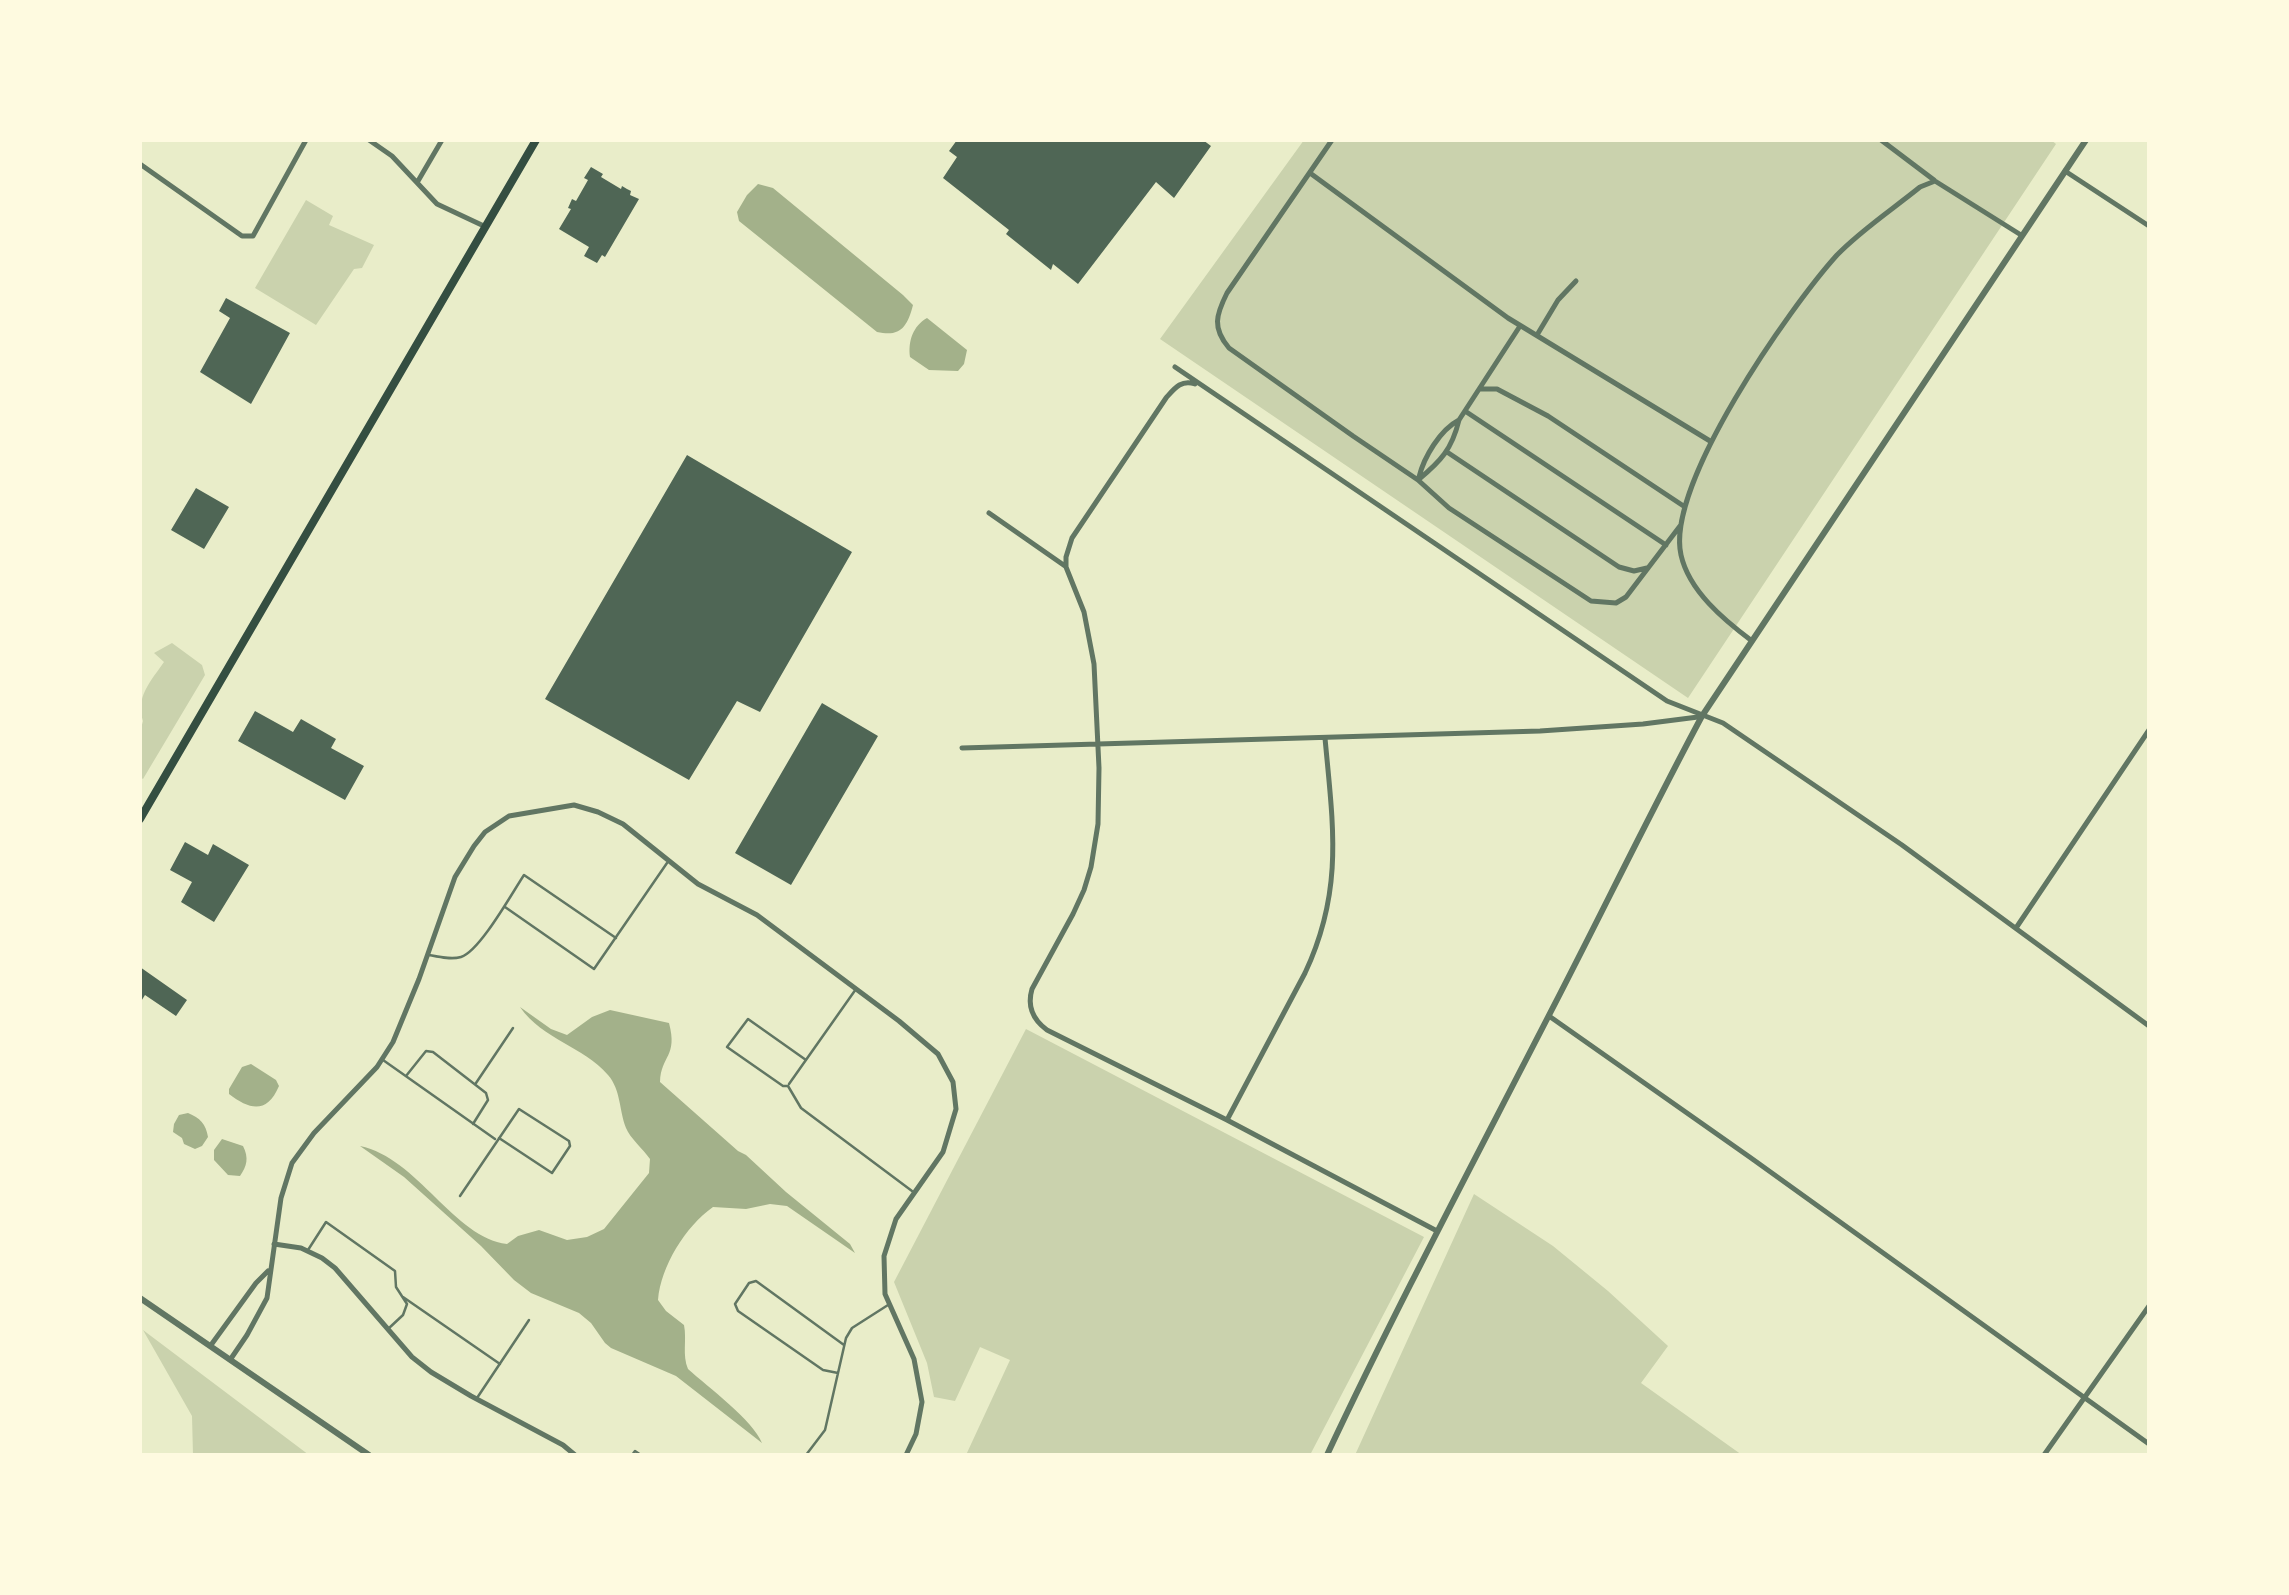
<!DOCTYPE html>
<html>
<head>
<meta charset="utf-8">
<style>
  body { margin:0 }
  #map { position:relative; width:2289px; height:1595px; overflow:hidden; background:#e9edc9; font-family:Lato,sans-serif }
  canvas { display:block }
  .frame { position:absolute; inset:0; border:142px solid #fefae0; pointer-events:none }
</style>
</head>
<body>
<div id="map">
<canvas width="2289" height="1595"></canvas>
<div class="frame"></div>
</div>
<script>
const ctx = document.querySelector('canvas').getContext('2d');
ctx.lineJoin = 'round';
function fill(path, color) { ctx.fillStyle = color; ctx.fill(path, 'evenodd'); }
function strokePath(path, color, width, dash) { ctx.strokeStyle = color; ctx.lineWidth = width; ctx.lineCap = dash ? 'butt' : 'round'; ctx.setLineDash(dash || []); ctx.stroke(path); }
const green = new Path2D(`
  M 1304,140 L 2051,140 L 2056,144 L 1688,698 L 1160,339 Z
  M 306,200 L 333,216 L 329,225 L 374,245 L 362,268 L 354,269 L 316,325 L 255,288 Z
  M 172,643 L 202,665 L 205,675 L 143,779 L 140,777 L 140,732 L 143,721 C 135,697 151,681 164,662 L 154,653 Z
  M 1026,1029 L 1424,1237 L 1310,1455 L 966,1455 L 1010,1360 L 980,1347 L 955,1401 L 934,1397 L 927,1363 L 894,1282 Z
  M 1474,1194 L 1553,1246 L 1608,1291 L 1668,1346 L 1641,1383 L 1742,1455 L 1355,1455 Z
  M 143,1330 L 309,1455 L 193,1455 L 192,1416 Z`);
const water = new Path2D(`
  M 758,184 L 773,188 L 903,295 L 913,305 C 907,328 900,337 877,332 L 739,221 L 737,212 L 747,195 Z
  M 927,318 L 967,350 L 964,364 L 958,371 L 929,370 L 910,357 C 908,341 913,326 927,318 Z
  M 520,1007 L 551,1029 L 567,1035 L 592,1017 L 610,1010 L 669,1023 C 678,1057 661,1055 660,1082 L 738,1151 L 746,1155 L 786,1192 L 850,1244 L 855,1253 L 787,1206 L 770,1204 L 746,1209 L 713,1207 C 685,1227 661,1266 658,1300 L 666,1311 L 684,1325 C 687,1340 682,1355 688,1369 C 708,1387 753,1420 762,1443 L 676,1376 L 611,1348 L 605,1343 L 591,1323 L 579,1313 L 531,1293 L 514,1280 L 481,1246 L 404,1177 L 360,1146 C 418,1158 454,1238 507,1244 L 518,1236 L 539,1230 L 567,1240 L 587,1237 L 604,1229 L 649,1173 L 650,1159 C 643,1149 630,1138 626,1128 C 619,1110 621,1090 608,1075 C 583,1046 543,1040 520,1007 Z
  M 251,1064 L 276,1080 L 279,1086 C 267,1114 250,1110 229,1094 L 229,1089 L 242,1067 Z
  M 188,1113 C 200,1118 206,1124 208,1137 L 202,1146 L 195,1149 L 184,1144 L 182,1138 L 173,1132 L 174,1124 L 179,1115 Z
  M 222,1139 L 243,1146 C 249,1158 247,1166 240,1176 L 228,1175 L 214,1160 L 214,1150 Z`);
const building = new Path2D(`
  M 957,140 L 1203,140 L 1211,146 L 1174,198 L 1156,182 L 1078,284 L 1053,264 L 1051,270 L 1006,234 L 1009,230 L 943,178 L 957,157 L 949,151 Z
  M 591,167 L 603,174 L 601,177 L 621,189 L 622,186 L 627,189 L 631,191 L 630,195 L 639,199 L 605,257 L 602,255 L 597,263 L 584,256 L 589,247 L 559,229 L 571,209 L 568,208 L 572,199 L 576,201 L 588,180 L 584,178 Z
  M 226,298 L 290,333 L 251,404 L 200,372 L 230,318 L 219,311 Z
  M 687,455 L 852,552 L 760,712 L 737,701 L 689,780 L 545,699 Z
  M 196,488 L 229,507 L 204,549 L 171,530 Z
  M 822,703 L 878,736 L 791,885 L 735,853 Z
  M 255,711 L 293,732 L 301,719 L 336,739 L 331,748 L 364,766 L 345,800 L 238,741 Z
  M 185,842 L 208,855 L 213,844 L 249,865 L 214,922 L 181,902 L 192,882 L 170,870 Z
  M 140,967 L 187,1000 L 176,1016 L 145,995 L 140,1003 Z`);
const service = new Path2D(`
  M 505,907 L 594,969 L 667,863
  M 429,955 C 439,957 451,960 461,957 C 480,951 512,893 524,875 L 616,938
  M 383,1060 L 495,1139
  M 806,1060 L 748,1019 L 727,1047 L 783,1086 L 788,1086 L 801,1108 L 912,1191
  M 406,1076 L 426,1051 L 433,1052 L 486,1093 L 488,1100 L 473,1124
  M 476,1083 L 513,1028
  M 789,1084 L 856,989
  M 460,1196 L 519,1109 L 569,1141 L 570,1146 L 552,1173 L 499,1138
  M 308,1250 L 326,1222 L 395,1271 L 396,1287 L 407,1304 L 403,1315 L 388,1329
  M 403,1297 L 500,1364
  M 838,1373 L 823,1370 L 738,1311 L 735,1304 L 749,1283 L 756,1281 L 844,1345
  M 477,1398 L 529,1320
  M 632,1455 L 635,1451 L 641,1455
  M 806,1455 L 825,1430 L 846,1338 L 852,1328 L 888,1305`);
const minor = new Path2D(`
  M 369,140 L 392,156 L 437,204 L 486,227
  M 1332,140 L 1227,293 C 1216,315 1212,328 1229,348 L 1353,436 L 1418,480 L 1449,508 L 1591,601 L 1616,603 L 1626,597 L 1680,526
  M 1881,140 L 1934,180
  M 140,164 L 242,236 L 253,236 L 306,140
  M 2065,171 L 2149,226
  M 1310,173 L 1508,318 L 1710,441
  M 418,181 L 442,140
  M 1537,335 L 1558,300 L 1576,281
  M 1175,367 L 1667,701 L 1723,723 L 1902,845 L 2149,1026
  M 1195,384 C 1181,379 1174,389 1166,398 L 1072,538 L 1066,557 L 1066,567 L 1084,612 L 1094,664 L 1099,768 L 1098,824 L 1091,867 L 1084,890 L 1073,914 L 1032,989 C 1027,1006 1032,1019 1047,1030 L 1227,1120 L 1437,1231
  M 1480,389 L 1497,389 L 1548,416 L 1685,507
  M 1465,411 L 1666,545
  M 1447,452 L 1619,567 L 1634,571 L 1647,568
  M 1419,477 C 1424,457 1440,430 1459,420
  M 1418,480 C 1441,461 1452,449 1459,420 L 1520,326
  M 989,513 L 1065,566
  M 1752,641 C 1724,620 1689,591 1681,555 C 1665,485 1790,307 1837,255 C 1861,230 1893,209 1920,187 L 1935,181 L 2021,235
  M 962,748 L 1540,731 L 1643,724 L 1698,717
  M 2016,928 L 2149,730
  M 1549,1016 L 1751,1158 L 2149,1444
  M 1227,1120 L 1305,973 C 1344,890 1333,826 1325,738
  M 274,1244 L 301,1248 L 322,1258 L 335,1268 L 412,1357 L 431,1372 L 471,1396 L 563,1445 L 575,1455
  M 211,1345 L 256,1283 L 268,1271
  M 230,1360 L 247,1335 L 267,1298 L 281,1198 L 292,1163 L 314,1133 L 377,1067 L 393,1042 L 419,979 L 455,877 L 474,846 L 485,832 L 509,816 L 574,805 L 598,812 L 623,824 L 698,884 L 757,915 L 899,1021 L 938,1054 L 953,1082 L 956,1109 L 943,1152 L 896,1219 L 884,1256 L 885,1294 L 914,1359 L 922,1402 L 916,1434 L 906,1455
  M 2044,1455 L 2149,1306`);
const tertiary = new Path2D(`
  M 140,1298 L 369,1455
  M 1327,1455 C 1396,1308 1472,1165 1546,1021 C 1599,919 1648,817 1702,716 L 2086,140`);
const secondary = new Path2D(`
  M 140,819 L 536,140`);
fill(green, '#cad2ad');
fill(water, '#a3b18a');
fill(building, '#4f6655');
strokePath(service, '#617663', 2.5);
strokePath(minor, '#617663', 5);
strokePath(tertiary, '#617663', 6);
strokePath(secondary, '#344e41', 8);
</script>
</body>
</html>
